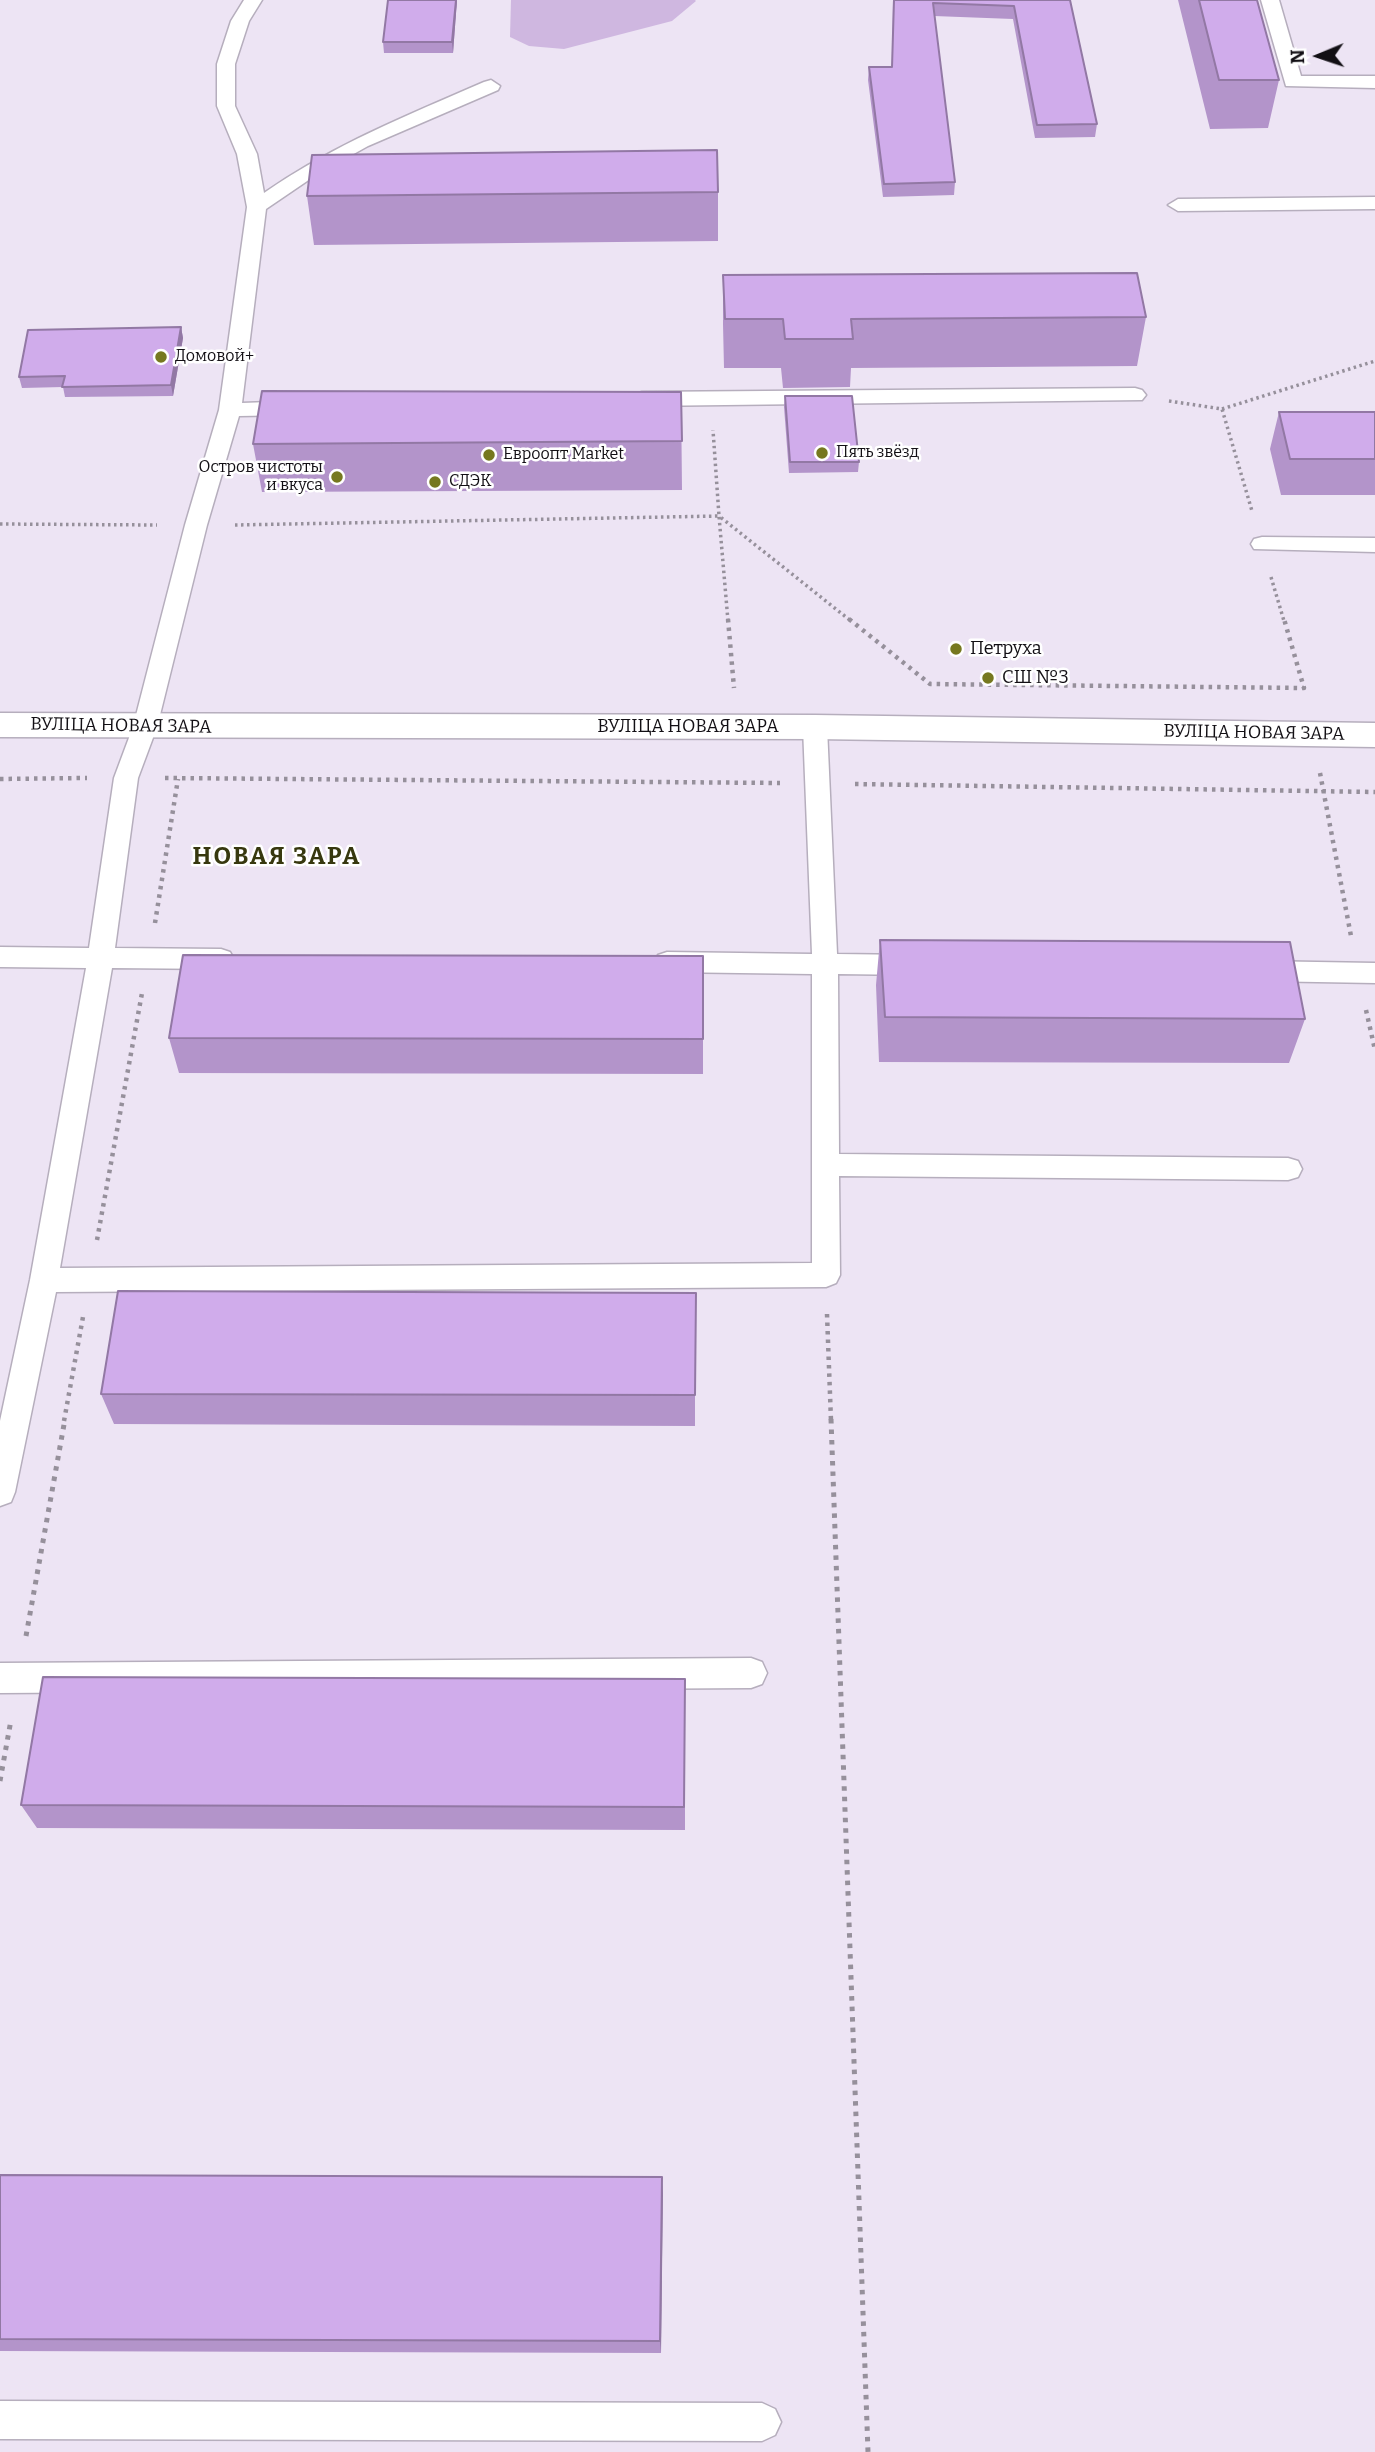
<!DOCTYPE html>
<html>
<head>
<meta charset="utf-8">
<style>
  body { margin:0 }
  #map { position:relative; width:1375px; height:2452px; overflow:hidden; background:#ede4f4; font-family:Bitter,serif }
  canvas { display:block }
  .north { position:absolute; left:1284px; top:21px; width:70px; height:70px; -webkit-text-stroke:5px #fff; paint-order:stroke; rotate:268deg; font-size:19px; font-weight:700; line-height:28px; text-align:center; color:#120f14 }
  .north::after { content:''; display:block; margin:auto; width:24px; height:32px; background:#120f14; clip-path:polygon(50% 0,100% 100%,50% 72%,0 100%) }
</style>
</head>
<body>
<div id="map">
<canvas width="1375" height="2452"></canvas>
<div class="north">N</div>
</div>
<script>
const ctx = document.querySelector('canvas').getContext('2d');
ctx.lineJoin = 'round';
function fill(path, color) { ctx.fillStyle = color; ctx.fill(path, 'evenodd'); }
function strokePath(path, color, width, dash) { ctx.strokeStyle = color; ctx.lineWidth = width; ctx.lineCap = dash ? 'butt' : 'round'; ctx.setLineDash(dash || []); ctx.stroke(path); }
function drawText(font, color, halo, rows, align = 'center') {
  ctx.font = font + ' Bitter,serif'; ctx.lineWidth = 5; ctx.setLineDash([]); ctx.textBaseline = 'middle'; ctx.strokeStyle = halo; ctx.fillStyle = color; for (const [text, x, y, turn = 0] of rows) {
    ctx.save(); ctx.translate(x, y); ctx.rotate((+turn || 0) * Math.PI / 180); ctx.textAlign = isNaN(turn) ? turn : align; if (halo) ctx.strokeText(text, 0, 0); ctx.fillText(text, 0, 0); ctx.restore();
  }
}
const green = new Path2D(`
  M 511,0 L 695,0 L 696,1 L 672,21 L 564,49 L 529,46 L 510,37 Z`);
const pathFar2 = new Path2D(`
  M 1169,401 L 1222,409 L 1252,511
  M 1222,409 L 1375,361
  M 0,524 L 157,525
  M 235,525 L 719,516 L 713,430
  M 1271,577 L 1284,621
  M 728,621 L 719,516 L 851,621`);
const pathFar1 = new Path2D(`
  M 728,619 L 734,688
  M 849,619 L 930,684 L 1304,688 L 1284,619
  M 1320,773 L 1351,936
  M 165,778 L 780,783
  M 0,779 L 87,778
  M 855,784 L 1375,792
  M 155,923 L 178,779
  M 1366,1010 L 1375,1050
  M 97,1240 L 142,993
  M 827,1314 L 831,1421
  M 64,1421 L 83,1317`);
const path = new Path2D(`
  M 831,1419 L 868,2452
  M 26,1636 L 65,1419
  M 0,1781 L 11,1720`);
const lane = new Path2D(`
  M 244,0 L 262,0 L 249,21 L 235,64 L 235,106 L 257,154 L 264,193 C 335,144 406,116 484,82 L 491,80 L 500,86 L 498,90 L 368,146 L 316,175 L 266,209 L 242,403 L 297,401 L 304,403 L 308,408 L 304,413 L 297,415 L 239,416 L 207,525 L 157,727 L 138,778 L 115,948 L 221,949 L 230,952 L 234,959 L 230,966 L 221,969 L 112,968 L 60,1268 L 812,1263 L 812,974 L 667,972 L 658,969 L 654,962 L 658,955 L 667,952 L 812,954 L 803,727 L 807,721 L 815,719 L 823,721 L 827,727 L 837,954 L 914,955 L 923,958 L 927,965 L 923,972 L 914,975 L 838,974 L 839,1154 L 1288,1158 L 1298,1161 L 1302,1169 L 1298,1177 L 1288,1180 L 839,1176 L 840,1275 L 836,1283 L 826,1287 L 56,1292 L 15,1492 L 11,1502 L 0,1506 L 0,1421 L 30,1280 L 86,968 L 0,967 L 0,947 L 89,948 L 114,778 L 133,727 L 185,525 L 219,410 L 247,207 L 237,154 L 217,106 L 217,64 L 231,21 Z
  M 1261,0 L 1279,0 L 1301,76 L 1375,76 L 1375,88 L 1286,86 Z
  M 1375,197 L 1375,209 L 1178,211 L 1168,205 L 1178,199 Z
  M 1135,388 L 1142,390 L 1146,395 L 1142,400 L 642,406 L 635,404 L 631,399 L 635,394 L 642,392 Z
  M 1262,537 L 1375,538 L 1375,552 L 1254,549 L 1251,544 L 1254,539 Z
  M 1259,961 L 1375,963 L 1375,983 L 1259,981 L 1250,978 L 1246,971 L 1250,964 Z
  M 751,1658 L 762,1662 L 767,1673 L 762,1684 L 751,1688 L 0,1693 L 0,1663 Z
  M 0,2401 L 762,2403 L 775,2409 L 781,2422 L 775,2435 L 762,2441 L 0,2439 Z`);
const street = new Path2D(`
  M 0,713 L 815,715 L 1375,723 L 1375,747 L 815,739 L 0,737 Z`);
const wall = new Path2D(`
  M 457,0 L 453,53 L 384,53 L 383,42 Z
  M 893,0 L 1070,0 L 1097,124 L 1095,137 L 1035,138 L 1013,19 L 934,16 L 955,182 L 954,195 L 883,197 L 868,80 L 869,67 L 892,67 Z
  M 1178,0 L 1257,0 L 1279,80 L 1268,128 L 1210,129 Z
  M 718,192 L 718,241 L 314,245 L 307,196 Z
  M 723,275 L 1146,317 L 1137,366 L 851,368 L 850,387 L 783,388 L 781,368 L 724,368 L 723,324 Z
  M 181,327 L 183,338 L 173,396 L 65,397 L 63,387 L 22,388 L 19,377 Z
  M 681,392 L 682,490 L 262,492 L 253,444 Z
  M 785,396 L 859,462 L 858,472 L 789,473 L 784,407 Z
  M 1279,412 L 1375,412 L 1375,495 L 1281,495 L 1270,449 Z
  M 880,940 L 1305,1019 L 1289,1063 L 879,1062 L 876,985 Z
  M 703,956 L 703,1074 L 179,1073 L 169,1038 Z
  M 101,1394 L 695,1395 L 695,1426 L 114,1424 Z
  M 685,1679 L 685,1830 L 37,1828 L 21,1805 Z
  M 0,2175 L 662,2177 L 661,2353 L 0,2351 Z`);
const shadedWall = new Path2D(`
  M 456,0 L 457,0 L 453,53 L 452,42 Z
  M 181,327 L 183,338 L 173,396 L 171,385 Z
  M 662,2177 L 663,2193 L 661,2353 L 660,2341 Z`);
const building = new Path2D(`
  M 388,0 L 456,0 L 452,42 L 383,42 Z
  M 894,0 L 1070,0 L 1097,124 L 1037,125 L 1014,6 L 933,3 L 955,182 L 884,184 L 869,67 L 892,67 Z
  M 1199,0 L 1257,0 L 1279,80 L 1219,80 Z
  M 717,150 L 718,192 L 307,196 L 312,155 Z
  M 1137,273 L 1146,317 L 851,319 L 853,339 L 785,339 L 783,319 L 725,319 L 723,275 Z
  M 181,327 L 171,385 L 62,387 L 65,376 L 19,377 L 28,330 Z
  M 262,391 L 681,392 L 682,441 L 253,444 Z
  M 785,396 L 852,396 L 859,462 L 790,462 Z
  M 1279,412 L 1375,412 L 1375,459 L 1290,459 Z
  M 880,940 L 1290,942 L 1305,1019 L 885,1017 Z
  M 183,955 L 703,956 L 703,1039 L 169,1038 Z
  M 118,1291 L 696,1293 L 695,1395 L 101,1394 Z
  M 43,1677 L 685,1679 L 684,1807 L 21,1805 Z
  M 0,2175 L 662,2177 L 660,2341 L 0,2339 Z`);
const markers = [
  [161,357,7,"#76781f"],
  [822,453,7,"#76781f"],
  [489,455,7,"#76781f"],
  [337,477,7,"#76781f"],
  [435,482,7,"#76781f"],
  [956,649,7,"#76781f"],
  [988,678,7,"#76781f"]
];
const farPoinames = [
  ["Домовой+",175,357],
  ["Пять звёзд",836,453],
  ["Евроопт Market",503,455],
  ["Остров чистоты",323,468,"right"],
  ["и вкуса",323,486,"right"],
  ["СДЭК",449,482]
];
const poiNames = [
  ["Петруха",970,649],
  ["СШ №3",1002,678]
];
const streetNames = [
  ["ВУЛІЦА НОВАЯ ЗАРА",121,726,1],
  ["ВУЛІЦА НОВАЯ ЗАРА",688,727],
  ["ВУЛІЦА НОВАЯ ЗАРА",1254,733,1]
];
const districtNames = [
  ["НОВАЯ ЗАРА",277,857]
];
fill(green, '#cfb7e0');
strokePath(lane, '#b6aebd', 3);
strokePath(street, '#b6aebd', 3);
strokePath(pathFar2, '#96909b', 3.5, [2.5, 3.5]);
strokePath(pathFar1, '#96909b', 4.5, [3.5, 5]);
strokePath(path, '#96909b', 5, [4.5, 6]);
fill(lane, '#fff');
fill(street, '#fff');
fill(wall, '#b394ca');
fill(shadedWall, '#9278a4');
fill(building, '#d0aceb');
strokePath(building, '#9278a4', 2);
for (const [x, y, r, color] of markers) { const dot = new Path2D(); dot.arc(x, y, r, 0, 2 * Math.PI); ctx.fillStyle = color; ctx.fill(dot); strokePath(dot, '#fff', 2.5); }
drawText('16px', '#120f14', '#fff', farPoinames, 'left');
drawText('18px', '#120f14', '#fff', poiNames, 'left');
drawText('18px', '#120f14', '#fff', streetNames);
ctx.letterSpacing = '2px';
drawText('bold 24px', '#37380f', '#fff', districtNames);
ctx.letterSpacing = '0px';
</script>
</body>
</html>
